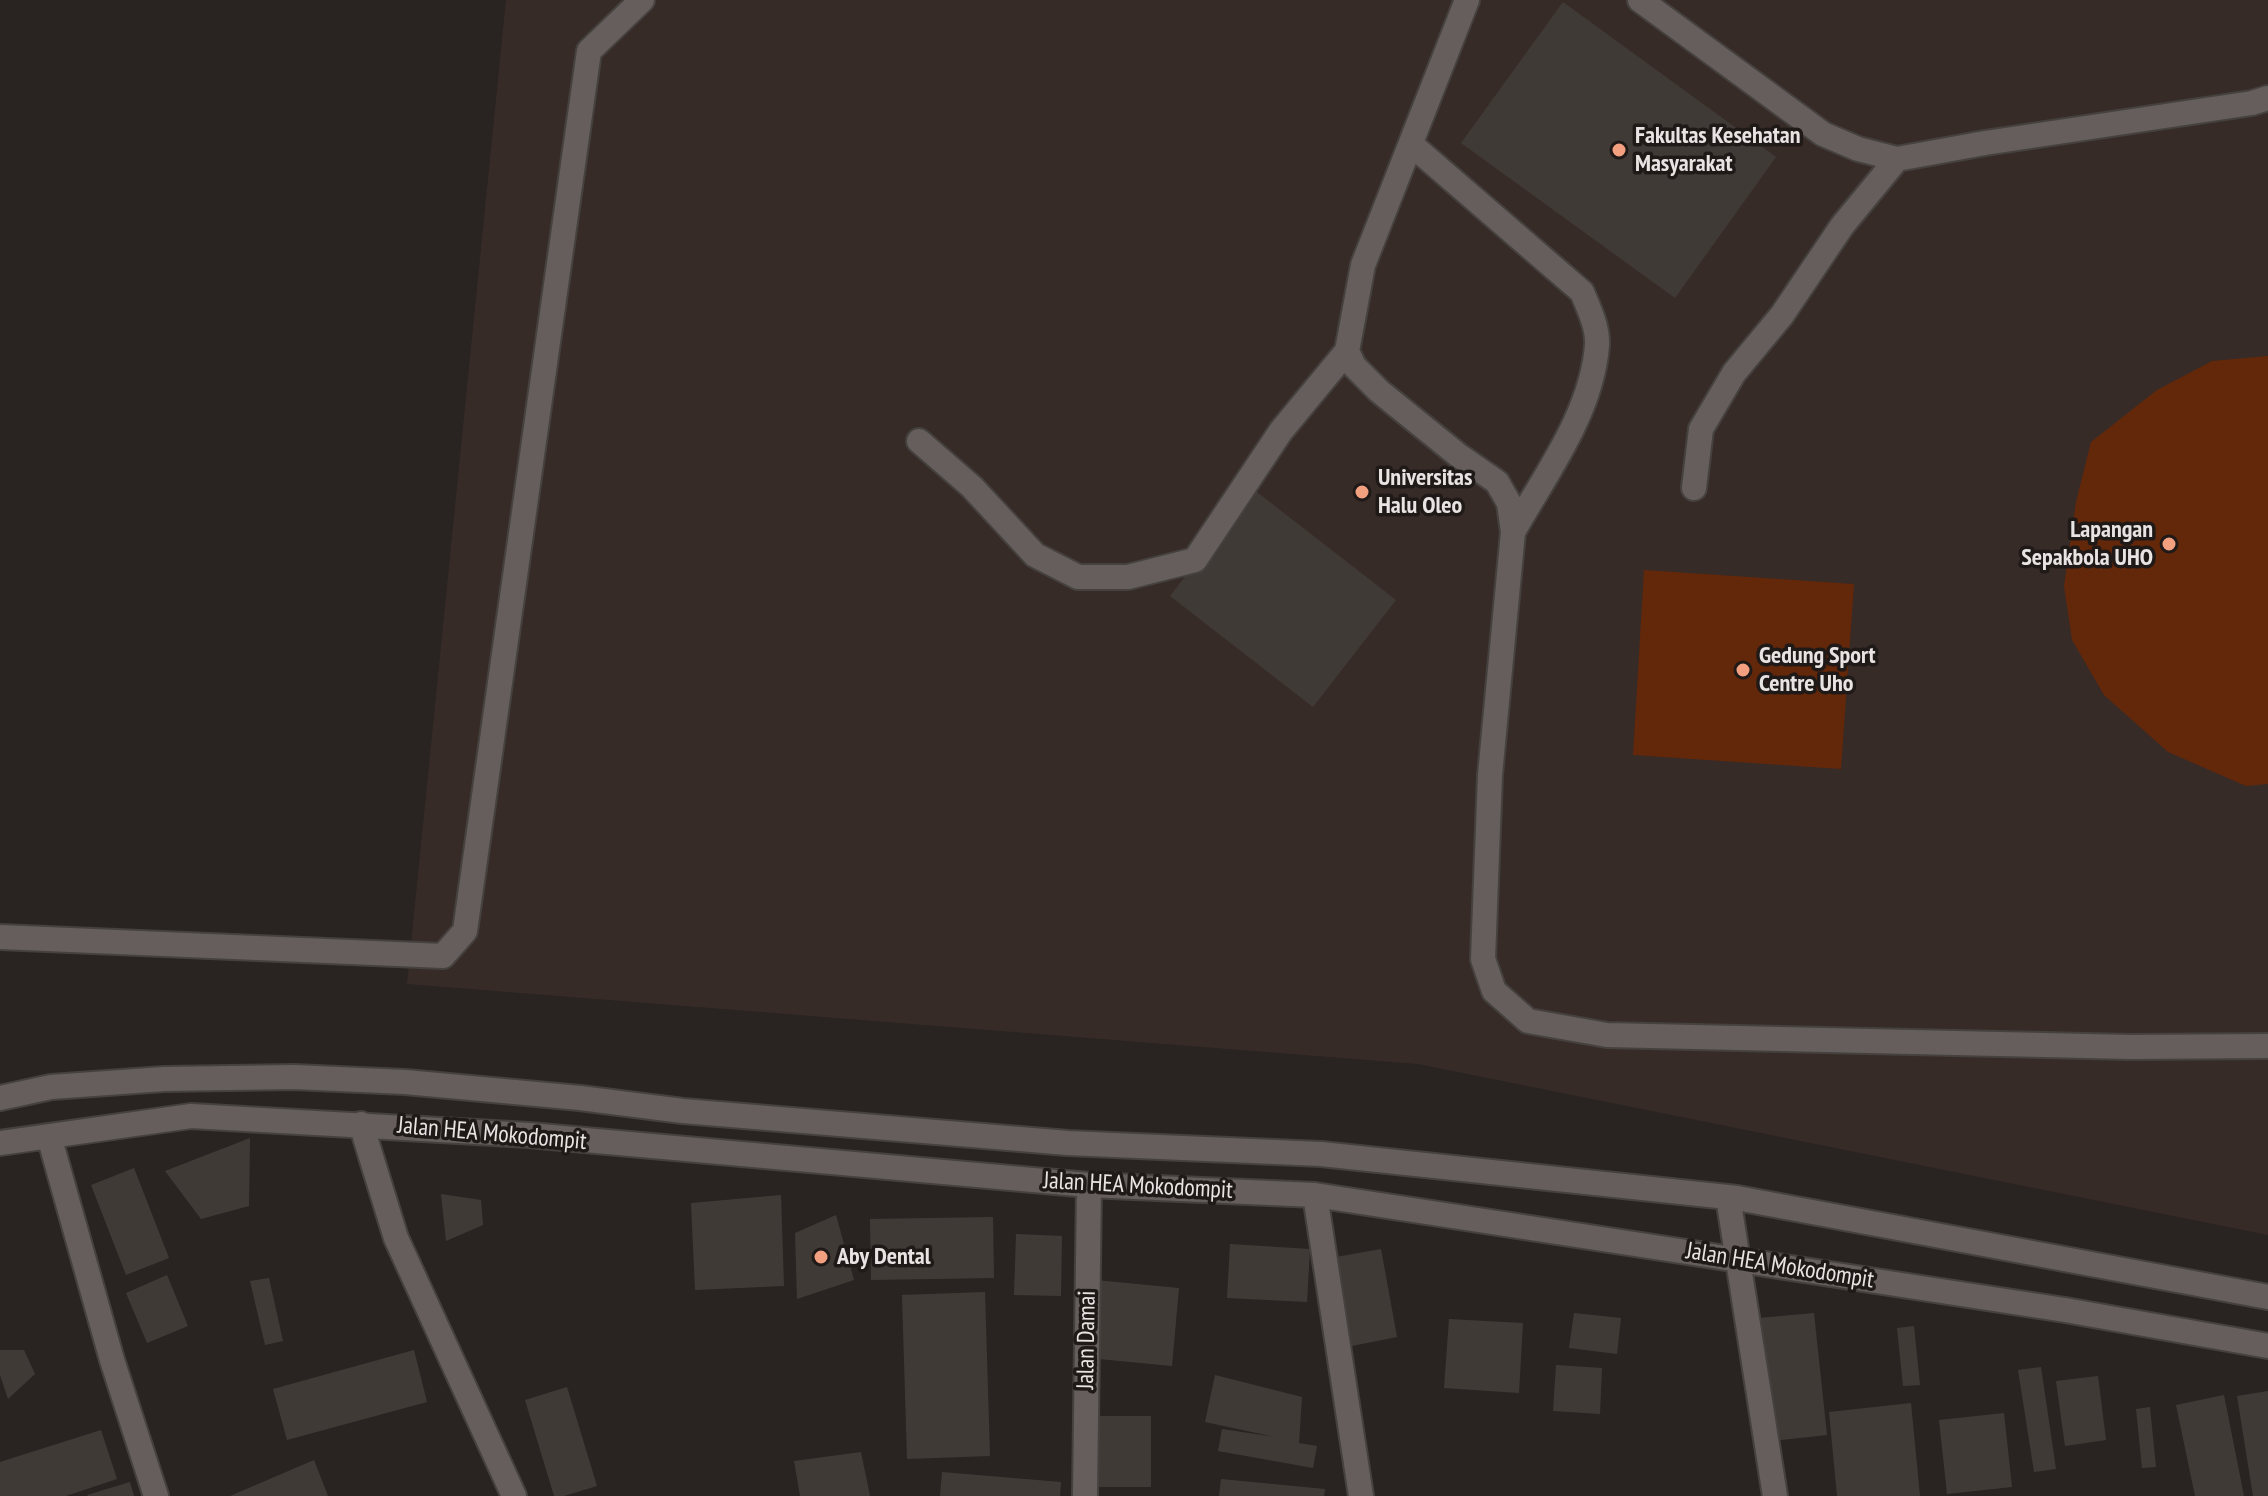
<!DOCTYPE html>
<html>
<head>
<meta charset="utf-8">
<style>
  body { margin:0 }
  canvas { display:block; background:#292321 }
</style>
</head>
<body>
<canvas width="2268" height="1496"></canvas>
<script>
const ctx = document.querySelector('canvas').getContext('2d');
ctx.lineJoin = 'round';
function fill(path, color) { ctx.fillStyle = color; ctx.fill(path, 'evenodd'); }
function strokePath(path, color, width, dash) { ctx.strokeStyle = color; ctx.lineWidth = width; ctx.lineCap = dash ? 'butt' : 'round'; ctx.setLineDash(dash || []); ctx.stroke(path); }
function drawText(font, color, halo, rows, align = 'center') {
  ctx.font = font + ' "PT Sans Narrow",sans-serif'; ctx.lineWidth = 7; ctx.setLineDash([]); ctx.textBaseline = 'middle'; ctx.strokeStyle = halo; ctx.fillStyle = color; for (const [text, x, y, turn = 0] of rows) {
    ctx.save(); ctx.translate(x, y); ctx.rotate((+turn || 0) * Math.PI / 180); ctx.textAlign = isNaN(turn) ? turn : align; if (halo) ctx.strokeText(text, 0, 0); ctx.fillText(text, 0, 0); ctx.restore();
  }
}
const built = new Path2D(`
  M 506,0 L 2268,0 L 2268,1235 L 1418,1064 L 407,984 Z`);
const green = new Path2D(`
  M 2268,356 L 2268,784 L 2246,786 L 2168,752 L 2104,695 L 2072,640 L 2064,586 L 2076,502 L 2091,442 L 2157,390 L 2212,361 Z
  M 1644,570 L 1854,584 L 1841,769 L 1633,755 Z`);
const building = new Path2D(`
  M 1563,2 L 1776,157 L 1675,298 L 1461,143 Z
  M 1253,489 L 1396,600 L 1313,707 L 1170,596 Z
  M 250,1138 L 249,1206 L 201,1219 L 165,1171 Z
  M 134,1168 L 169,1258 L 126,1275 L 91,1185 Z
  M 441,1194 L 481,1200 L 483,1225 L 446,1241 Z
  M 781,1195 L 784,1286 L 695,1290 L 691,1203 Z
  M 836,1215 L 854,1280 L 797,1299 L 795,1233 Z
  M 993,1217 L 994,1278 L 871,1280 L 870,1219 Z
  M 1016,1234 L 1062,1236 L 1061,1296 L 1014,1295 Z
  M 1230,1244 L 1310,1249 L 1307,1302 L 1227,1298 Z
  M 1381,1249 L 1397,1337 L 1352,1346 L 1336,1257 Z
  M 167,1275 L 188,1326 L 147,1343 L 126,1293 Z
  M 269,1278 L 283,1341 L 265,1345 L 250,1281 Z
  M 1095,1280 L 1179,1288 L 1172,1366 L 1088,1358 Z
  M 985,1292 L 990,1456 L 907,1459 L 902,1295 Z
  M 1574,1313 L 1621,1318 L 1617,1354 L 1569,1348 Z
  M 1814,1313 L 1827,1435 L 1772,1441 L 1759,1318 Z
  M 1449,1319 L 1523,1323 L 1519,1393 L 1444,1388 Z
  M 1914,1326 L 1920,1385 L 1903,1386 L 1897,1328 Z
  M 0,1350 L 24,1350 L 35,1374 L 8,1399 L 0,1375 Z
  M 414,1350 L 427,1402 L 287,1440 L 273,1389 Z
  M 1556,1365 L 1602,1368 L 1600,1414 L 1553,1411 Z
  M 2041,1367 L 2056,1469 L 2034,1472 L 2018,1370 Z
  M 1215,1375 L 1302,1397 L 1299,1443 L 1317,1446 L 1313,1468 L 1218,1451 L 1222,1429 L 1275,1437 L 1205,1422 Z
  M 2098,1376 L 2106,1440 L 2065,1446 L 2056,1381 Z
  M 567,1387 L 597,1486 L 564,1496 L 554,1496 L 525,1400 Z
  M 2268,1391 L 2268,1496 L 2253,1496 L 2237,1396 Z
  M 2224,1395 L 2244,1496 L 2195,1496 L 2176,1405 Z
  M 1911,1403 L 1920,1496 L 1837,1496 L 1829,1412 Z
  M 2150,1407 L 2156,1467 L 2142,1468 L 2136,1409 Z
  M 2004,1413 L 2012,1487 L 1947,1494 L 1939,1420 Z
  M 1096,1416 L 1151,1416 L 1151,1487 L 1096,1487 Z
  M 101,1430 L 117,1479 L 66,1496 L 0,1496 L 0,1462 Z
  M 861,1452 L 870,1496 L 800,1496 L 794,1461 Z
  M 314,1460 L 328,1496 L 230,1496 Z
  M 942,1472 L 1061,1482 L 1060,1496 L 940,1496 Z
  M 1221,1479 L 1325,1489 L 1324,1496 L 1219,1496 Z
  M 130,1482 L 134,1496 L 88,1496 L 87,1495 Z`);
const minor = new Path2D(`
  M 1467,0 L 1363,265 L 1347,351 L 1354,366 L 1379,391 L 1458,455 L 1497,482 L 1509,503 L 1513,532 L 1490,775 L 1483,959 L 1494,991 L 1528,1021 L 1607,1035 L 2130,1047 L 2268,1046
  M 1640,0 L 1823,134 L 1858,149 L 1897,159 L 1985,143 L 2252,103 L 2268,98
  M 1412,145 L 1582,292 C 1589,309 1598,327 1597,345 C 1592,413 1545,475 1513,532
  M 919,441 L 972,487 L 1035,555 L 1078,577 L 1128,577 L 1195,560 L 1281,431 L 1347,351
  M 1694,488 L 1701,429 L 1734,373 L 1782,315 L 1842,226 L 1897,159
  M 0,937 L 443,956 L 465,931 L 589,51 L 642,0
  M 0,1098 L 51,1087 L 164,1079 L 294,1077 L 405,1082 L 580,1098 L 683,1111 L 1068,1143 L 1321,1154 L 1737,1198 L 2268,1297
  M 361,1124 L 396,1238 L 514,1496
  M 49,1136 L 112,1360 L 156,1496
  M 0,1143 L 191,1116 L 529,1135 L 1089,1185 L 1315,1195 L 2065,1310 L 2268,1346
  M 1315,1195 L 1361,1496
  M 1728,1197 L 1775,1496
  M 1085,1496 L 1089,1185`);
const markers = [
  [1619,150,8,"#f2a080"],
  [1362,492,8,"#f2a080"],
  [2169,544,8,"#f2a080"],
  [1743,670,8,"#f2a080"],
  [821,1257,8,"#f2a080"]
];
const poiNames = [
  ["Fakultas Kesehatan",1635,136],
  ["Masyarakat",1635,164],
  ["Universitas",1378,478],
  ["Halu Oleo",1378,506],
  ["Lapangan",2153,530,"right"],
  ["Sepakbola UHO",2153,558,"right"],
  ["Gedung Sport",1759,656],
  ["Centre Uho",1759,684],
  ["Aby Dental",837,1257]
];
const streetNames = [
  ["Jalan HEA Mokodompit",492,1134,5],
  ["Jalan HEA Mokodompit",1138,1186,3],
  ["Jalan HEA Mokodompit",1780,1266,9],
  ["Jalan Damai",1087,1340,-89]
];
fill(built, '#372b27');
fill(green, '#63270a');
fill(building, '#403a37');
strokePath(minor, '#45413f', 28);
strokePath(minor, '#655e5c', 24);
for (const [x, y, r, color] of markers) { const dot = new Path2D(); dot.arc(x, y, r, 0, 2 * Math.PI); ctx.fillStyle = color; ctx.fill(dot); strokePath(dot, '#1f1a18', 3); }
drawText('bold 24px', '#e8e4e3', '#1f1a18', poiNames, 'left');
drawText('24px', '#e8e4e3', '#1f1a18', streetNames);
</script>
</body>
</html>
